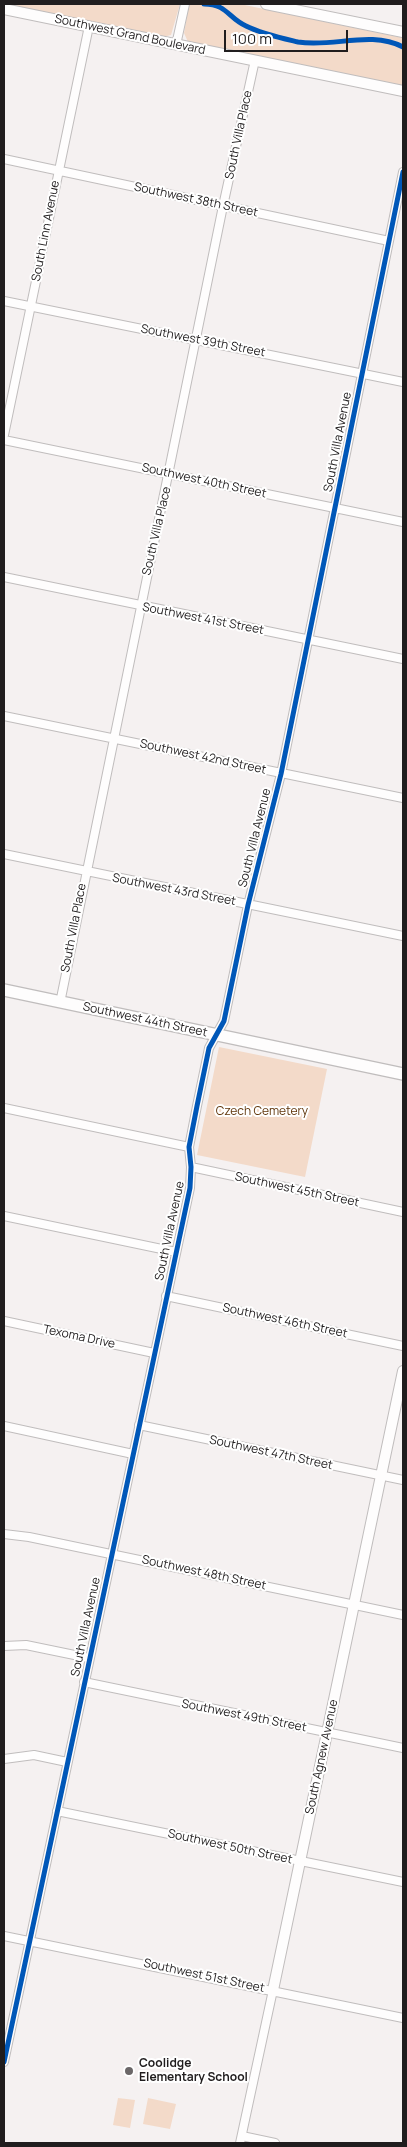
<!DOCTYPE html>
<html>
<head>
<meta charset="utf-8">
<style>
  body { margin:0 }
  #map { position:relative; width:407px; height:2147px; overflow:hidden; background:#f5f1f1; font-family:Manrope,sans-serif }
  canvas { display:block }
  .frame { position:absolute; inset:0; border:5px solid #201d1e; pointer-events:none }
  .scale { position:absolute; left:224px; top:30px; width:124px; height:22px; box-sizing:border-box; border:2px solid #201d1e; border-top:0; padding-left:6px; font-size:15px; line-height:18px; white-space:nowrap; color:#201d1e; -webkit-text-stroke:4px #fff; paint-order:stroke }
</style>
</head>
<body>
<div id="map">
<canvas width="407" height="2147"></canvas>
<div class="frame"></div>
<div class="scale">100 m</div>
</div>
<script>
const ctx = document.querySelector('canvas').getContext('2d');
ctx.lineJoin = 'round';
function fill(path, color) { ctx.fillStyle = color; ctx.fill(path, 'evenodd'); }
function strokePath(path, color, width, dash) { ctx.strokeStyle = color; ctx.lineWidth = width; ctx.lineCap = dash ? 'butt' : 'round'; ctx.setLineDash(dash || []); ctx.stroke(path); }
function drawText(font, color, halo, rows, align = 'center') {
  ctx.font = font + ' Manrope,sans-serif'; ctx.lineWidth = 4; ctx.setLineDash([]); ctx.textBaseline = 'middle'; ctx.strokeStyle = halo; ctx.fillStyle = color; for (const [text, x, y, turn = 0] of rows) {
    ctx.save(); ctx.translate(x, y); ctx.rotate((+turn || 0) * Math.PI / 180); ctx.textAlign = isNaN(turn) ? turn : align; if (halo) ctx.strokeText(text, 0, 0); ctx.fillText(text, 0, 0); ctx.restore();
  }
}
const green = new Path2D(`
  M 4,4 L 180,4 L 171,35 L 163,37 Z
  M 189,4 L 240,4 L 403,38 L 403,88 L 188,42 L 184,33 Z
  M 219,1047 L 327,1069 L 305,1177 L 197,1155 Z
  M 118,2098 L 135,2100 L 130,2128 L 113,2125 Z
  M 148,2098 L 176,2104 L 170,2129 L 143,2124 Z`);
const minor = new Path2D(`
  M 176,45 L 185,4
  M 4,159 L 389,241
  M 4,301 L 403,382
  M 4,435 L 89,26
  M 4,440 L 403,522
  M 4,577 L 403,659
  M 4,716 L 403,798
  M 4,854 L 403,936
  M 60,1003 L 223,206 L 255,60
  M 4,1108 L 189,1147
  M 191,1167 L 403,1212
  M 4,1216 L 176,1252
  M 166,1296 L 403,1346
  M 4,1321 L 154,1353
  M 139,1425 L 403,1480
  M 4,1426 L 133,1454
  M 4,1534 L 29,1537 L 403,1615
  M 4,1646 L 26,1645 L 89,1658
  M 84,1682 L 403,1748
  M 4,1759 L 34,1755 L 67,1762
  M 57,1811 L 403,1882
  M 4,1936 L 403,2018
  M 4,2062 L 190,1188 L 191,1167 L 189,1147 L 197,1106 L 209,1048 L 224,1021 L 248,905 L 281,774 L 403,172
  M 242,2136 L 275,2143
  M 240,2143 L 273,1990`);
const tertiary = new Path2D(`
  M 266,4 L 403,32
  M 4,9 L 403,91
  M 273,1990 L 403,1371`);
const secondary = new Path2D(`
  M 4,990 L 403,1074`);
const cycleway = new Path2D(`
  M 204,4 C 227,4 228,18 246,26 C 262,34 281,38 298,42 C 333,48 370,30 403,47
  M 4,2062 L 190,1188 L 191,1167 L 189,1147 L 197,1106 L 209,1048 L 224,1021 L 248,905 L 281,774 L 403,172`);
const markers = [
  [129,2071,5,"#6b6768"]
];
const streetNames = [
  ["Southwest Grand Boulevard",130,35,12],
  ["South Villa Place",239,135,-78],
  ["Southwest 38th Street",196,200,12],
  ["South Linn Avenue",46,231,-79],
  ["Southwest 39th Street",203,341,11],
  ["South Villa Avenue",338,442,-79],
  ["Southwest 40th Street",204,481,12],
  ["South Villa Place",157,531,-77],
  ["Southwest 41st Street",203,619,11],
  ["Southwest 42nd Street",203,757,12],
  ["South Villa Avenue",255,838,-76],
  ["Southwest 43rd Street",174,890,11],
  ["South Villa Place",74,928,-79],
  ["Southwest 44th Street",145,1020,12],
  ["Southwest 45th Street",297,1190,12],
  ["South Villa Avenue",170,1231,-78],
  ["Southwest 46th Street",285,1321,12],
  ["Texoma Drive",79,1337,12],
  ["Southwest 47th Street",271,1453,12],
  ["Southwest 48th Street",204,1573,12],
  ["South Villa Avenue",86,1627,-78],
  ["Southwest 49th Street",244,1716,11],
  ["South Agnew Avenue",322,1757,-78],
  ["Southwest 50th Street",230,1847,12],
  ["Southwest 51st Street",204,1976,12]
];
const parkNames = [
  ["Czech Cemetery",262,1112]
];
const poiNames = [
  ["Coolidge",139,2064],
  ["Elementary School",139,2078]
];
fill(green, '#f3dac9');
strokePath(minor, '#c0bdbd', 10);
strokePath(tertiary, '#c0bdbd', 12);
strokePath(secondary, '#c0bdbd', 14);
strokePath(minor, '#fefdfd', 8);
strokePath(tertiary, '#fefdfd', 10);
strokePath(secondary, '#fefdfd', 11);
strokePath(cycleway, '#0057b8', 5);
for (const [x, y, r, color] of markers) { const dot = new Path2D(); dot.arc(x, y, r, 0, 2 * Math.PI); ctx.fillStyle = color; ctx.fill(dot); strokePath(dot, '#fff', 2); }
drawText('12px', '#201d1e', '#fff', streetNames);
drawText('12px', '#60360b', '#fff', parkNames);
drawText('bold 12px', '#201d1e', '#fff', poiNames, 'left');
</script>
</body>
</html>
